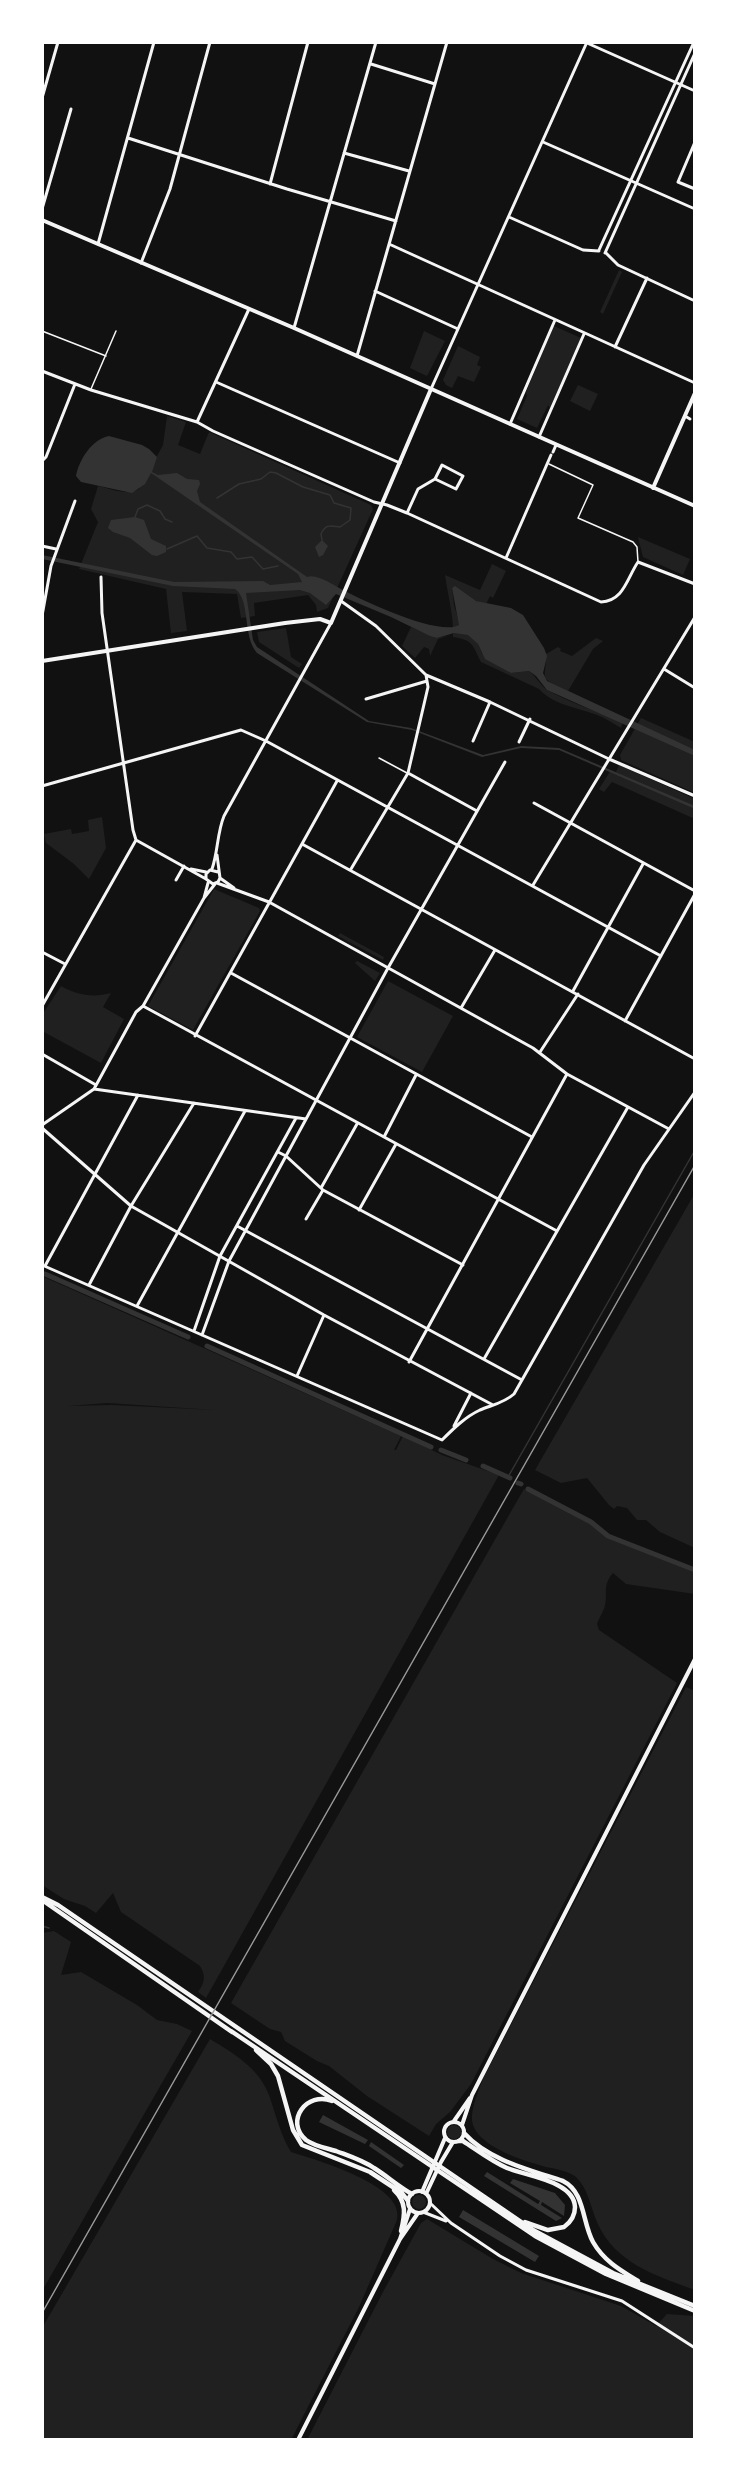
<!DOCTYPE html>
<html>
<head>
<meta charset="utf-8">
<style>
  body { margin:0 }
  #map { position:relative; width:737px; height:2482px; overflow:hidden; background:#111; font-family:"Open Sans",sans-serif }
  canvas { display:block }
  .frame { position:absolute; inset:0; border:44px solid #fff; pointer-events:none }
</style>
</head>
<body>
<div id="map">
<canvas width="737" height="2482"></canvas>
<div class="frame"></div>
</div>
<script>
const ctx = document.querySelector('canvas').getContext('2d');
ctx.lineJoin = 'round';
function fill(path, color) { ctx.fillStyle = color; ctx.fill(path, 'evenodd'); }
function strokePath(path, color, width, dash) { ctx.strokeStyle = color; ctx.lineWidth = width; ctx.lineCap = dash ? 'butt' : 'round'; ctx.setLineDash(dash || []); ctx.stroke(path); }
const green = new Path2D(`
  M 619,270 L 622,272 L 603,314 L 600,312 Z
  M 554,326 L 581,338 L 550,408 L 548,405 L 537,428 L 517,419 L 527,396 L 526,392 Z
  M 424,331 L 445,341 L 427,376 L 410,368 Z
  M 458,346 L 480,357 L 477,365 L 481,367 L 474,382 L 458,376 L 452,388 L 446,385 L 443,380 Z
  M 578,385 L 598,394 L 590,411 L 570,401 Z
  M 167,416 L 186,422 L 178,445 L 200,454 L 209,432 L 371,505 L 373,509 L 328,608 L 317,612 L 316,605 L 308,595 L 254,603 L 255,616 L 241,618 L 237,594 L 182,592 L 187,631 L 171,633 L 166,589 L 79,569 L 98,522 L 91,509 L 98,486 C 112,489 126,496 139,489 L 163,445 Z
  M 638,537 L 690,559 L 683,575 L 643,557 Z
  M 492,564 L 506,571 L 493,598 L 490,596 L 486,604 L 473,600 L 452,587 L 454,605 L 460,625 L 478,644 L 482,653 L 511,673 L 529,671 C 537,677 540,686 549,691 C 572,704 599,711 623,723 L 621,728 C 615,725 610,721 604,718 C 584,708 555,707 539,689 L 481,662 C 472,644 473,640 453,637 C 454,616 448,597 445,575 L 480,590 Z
  M 411,627 L 437,638 L 450,635 L 438,639 L 430,656 L 429,649 L 424,647 L 415,658 L 402,646 Z
  M 286,628 L 291,657 L 302,664 L 299,668 L 259,642 L 257,632 Z
  M 596,638 L 603,641 L 593,649 L 568,691 C 537,676 546,683 546,654 L 558,647 L 561,649 L 560,651 L 572,656 Z
  M 641,718 L 695,742 L 695,793 L 621,760 L 620,755 Z
  M 619,765 L 695,799 L 695,819 L 612,782 L 604,792 L 599,789 L 611,770 L 616,772 Z
  M 102,817 L 106,848 L 89,879 L 74,864 L 46,843 L 44,834 L 71,829 L 72,834 L 89,831 L 88,820 Z
  M 214,889 L 259,908 L 260,911 L 193,1030 L 148,1006 Z
  M 340,933 L 384,957 L 383,960 L 338,936 Z
  M 357,961 L 380,973 L 375,981 L 355,963 Z
  M 388,981 L 453,1016 L 422,1072 L 357,1037 Z
  M 61,986 C 77,995 93,998 111,993 L 103,1007 L 124,1019 L 101,1063 L 42,1031 L 42,1015 Z
  M 695,1193 L 695,1548 L 660,1532 L 646,1520 L 637,1520 L 627,1508 L 617,1506 L 614,1509 L 609,1505 L 587,1478 L 561,1483 L 535,1470 Z
  M 44,1277 L 401,1436 L 394,1450 L 396,1450 L 403,1436 L 442,1455 L 499,1475 L 206,1998 L 198,1992 C 205,1982 206,1976 200,1966 L 121,1912 L 113,1893 L 96,1913 L 85,1906 L 64,1899 L 42,1885 L 42,1281 ZM 107,1403 L 215,1410 L 112,1405 L 67,1406 Z
  M 528,1487 L 613,1536 L 695,1569 L 695,1594 L 626,1584 L 613,1573 C 602,1586 608,1592 605,1605 C 604,1611 599,1618 597,1624 L 599,1630 L 677,1683 L 471,2084 L 450,2112 L 436,2124 L 429,2136 L 367,2096 L 329,2066 L 317,2061 L 285,2041 L 281,2032 L 270,2029 L 231,2003 L 513,1508 L 524,1489 L 526,1490 Z
  M 686,1687 L 695,1691 L 695,2290 C 657,2276 614,2263 597,2222 C 590,2206 589,2190 576,2177 C 569,2171 556,2169 546,2167 C 525,2161 476,2147 472,2121 C 471,2107 479,2089 484,2077 Z
  M 54,1931 L 71,1942 L 61,1975 L 81,1972 L 137,2005 L 157,2020 L 177,2024 L 192,2031 L 42,2291 L 42,1933 Z
  M 210,2039 C 233,2053 259,2068 269,2095 C 276,2115 280,2134 291,2152 C 316,2160 406,2185 397,2220 L 359,2307 L 291,2440 L 42,2440 L 42,2328 Z
  M447 2132a7 7 0 1 1 14 0a7 7 0 1 1-14 0Z
  M412 2202a7 7 0 1 1 14 0a7 7 0 1 1-14 0Z
  M 427,2219 L 493,2259 L 521,2273 L 621,2306 L 656,2326 L 667,2314 L 695,2316 L 695,2440 L 307,2440 L 383,2292 L 421,2223 Z`);
const water = new Path2D(`
  M 109,436 L 142,445 L 149,449 L 157,457 L 152,472 L 158,475 L 177,473 L 187,479 L 199,480 L 200,484 L 197,491 L 200,502 L 307,577 C 316,573 332,584 341,589 C 361,600 440,637 459,625 L 452,588 L 455,586 L 476,601 L 511,608 L 523,615 L 544,648 L 547,656 L 543,673 L 547,681 L 695,750 L 695,756 L 547,690 L 536,676 L 529,671 L 511,673 L 485,659 L 478,644 L 468,635 L 454,633 L 437,638 L 430,636 L 391,617 L 336,594 L 326,605 L 310,593 L 300,590 L 246,593 L 253,640 L 257,647 L 369,721 L 411,728 L 483,755 L 521,746 L 559,748 L 695,806 L 695,809 L 559,750 L 521,748 L 482,757 L 412,730 L 367,722 L 257,653 C 242,636 251,600 235,589 L 173,586 L 42,559 L 42,555 L 174,582 L 263,581 L 270,585 L 302,582 L 298,574 L 151,473 L 145,484 L 132,493 L 81,482 L 76,476 C 79,460 92,439 109,436 Z
  M 135,517 L 144,520 L 151,539 L 166,546 L 166,552 L 157,556 L 152,555 L 130,538 L 113,532 L 108,528 L 111,520 Z
  M 322,540 L 328,546 L 323,555 L 319,557 L 315,547 Z
  M 323,2115 L 368,2140 L 365,2144 L 319,2122 Z
  M 371,2142 L 404,2165 L 401,2168 L 369,2146 Z
  M 487,2172 L 538,2204 L 540,2201 L 510,2183 L 513,2179 L 555,2193 L 565,2205 L 564,2216 L 542,2202 L 541,2205 L 562,2218 L 556,2221 L 484,2176 Z
  M 463,2210 L 539,2256 L 535,2262 L 459,2217 Z`);
const stream = new Path2D(`
  M 217,498 L 239,484 L 261,479 L 270,472 L 276,473 L 303,487 L 330,495 L 334,503 L 351,508 L 350,520 L 340,527 C 331,526 326,523 321,534 L 322,540
  M 135,517 L 138,509 L 147,505 L 160,511 L 165,519 L 172,522
  M 167,549 L 197,536 L 207,548 L 231,552 L 237,559 L 252,557 L 263,569 L 278,566
  M 508,1477 L 695,1150
  M 42,1926 L 49,1928`);
const canal = new Path2D(`
  M 45,1274 L 188,1337
  M 207,1346 L 431,1447
  M 441,1450 L 466,1460
  M 483,1466 L 510,1478
  M 518,1483 L 521,1484
  M 528,1489 L 591,1522 L 608,1536 L 695,1570`);
const service = new Path2D(`
  M 42,331 L 106,356
  M 91,389 L 116,331
  M 549,464 L 593,485 L 578,518 L 633,542 L 637,547 L 638,562
  M 379,758 L 407,773`);
const minor = new Path2D(`
  M 587,43 L 695,91
  M 371,64 L 435,84
  M 42,98 L 58,42
  M 128,138 L 287,189 L 396,221
  M 543,142 L 695,209
  M 695,142 L 678,182 L 695,189
  M 344,153 L 409,171
  M 270,184 L 308,42
  M 42,209 L 71,109
  M 509,217 L 583,250 L 599,251
  M 98,244 L 154,42
  M 389,244 L 695,383
  M 599,250 L 694,42
  M 605,253 L 695,53
  M 606,253 L 618,265 L 695,301
  M 141,263 L 170,189 L 210,42
  M 375,291 L 458,329
  M 294,328 L 376,42
  M 615,347 L 647,278
  M 357,356 L 447,42
  M 42,371 L 91,390 L 197,422 L 213,431 L 374,502 L 387,505 L 407,513 L 601,602 C 624,601 627,578 638,562 L 695,584
  M 216,382 L 400,463
  M 431,389 L 587,42
  M 685,416 L 690,419
  M 197,422 L 249,309
  M 510,424 L 555,320
  M 539,437 L 584,334
  M 553,452 L 556,445
  M 42,461 L 46,457 L 75,384
  M 407,513 L 418,489 L 435,479 L 442,465 L 463,476 L 456,489 L 435,479
  M 42,546 L 56,549
  M 506,558 L 551,455
  M 101,577 L 102,613 L 133,830 L 136,840 L 206,879
  M 341,601 L 376,626 L 426,675 L 428,687 L 408,773 L 351,869
  M 42,616 L 51,566 L 75,501
  M 664,669 L 695,688
  M 426,675 L 490,702 L 609,759 L 695,796
  M 366,699 L 427,681
  M 473,741 L 490,702
  M 519,742 L 530,719
  M 408,773 L 477,811
  M 42,786 L 241,730 L 266,741 L 661,956
  M 534,803 L 695,891
  M 302,844 L 695,1059
  M 217,855 L 220,878
  M 191,869 L 206,872
  M 212,869 C 218,852 217,833 224,816 L 331,623
  M 218,872 L 210,870 L 206,874 L 206,879 L 213,884 L 218,882 L 220,878
  M 220,878 L 234,888
  M 176,880 L 184,866
  M 217,883 L 269,902 L 533,1048 L 567,1074 L 669,1129
  M 533,885 L 695,617
  M 204,898 L 208,883
  M 42,952 L 65,964
  M 231,973 L 532,1137
  M 573,991 L 643,864
  M 42,1006 L 136,840
  M 143,1006 L 557,1231
  M 461,1008 L 495,950
  M 625,1021 L 695,894
  M 195,1036 L 337,781
  M 540,1052 L 578,994
  M 42,1054 L 96,1085
  M 94,1089 L 306,1119
  M 42,1125 L 94,1089 L 136,1012 L 143,1006 L 204,898 L 215,884
  M 42,1128 L 131,1206 L 324,1315 L 493,1405
  M 384,1137 L 416,1075
  M 278,1152 L 286,1156 L 323,1190 L 463,1265
  M 321,1188 L 357,1124
  M 359,1210 L 396,1144
  M 306,1219 L 323,1190
  M 237,1226 L 522,1380
  M 42,1265 L 442,1440 C 453,1429 465,1417 480,1410 C 492,1405 504,1403 514,1394 L 644,1165 L 695,1092
  M 45,1266 L 138,1095
  M 89,1285 L 131,1206 L 194,1103
  M 137,1306 L 245,1111
  M 194,1331 L 220,1256 L 296,1118
  M 202,1335 L 229,1261 L 388,968 L 505,762
  M 484,1359 L 628,1107
  M 409,1362 L 567,1074
  M 297,1376 L 324,1315
  M 454,1426 L 471,1393
  M 430,2203 L 451,2223 L 500,2256 L 526,2270 L 622,2301 L 695,2348
  M 423,2212 L 446,2221`);
const tertiary = new Path2D(`
  M 42,220 L 294,328 L 695,506
  M 653,488 L 695,393
  M 42,661 L 285,623 L 320,619 L 331,623 L 431,389`);
const secondary = new Path2D(`
  M 454,2121 L 470,2098
  M444 2132a10 10 0 1 1 20 0a10 10 0 1 1-20 0Z
  M 462,2125 L 472,2095 L 695,1659
  M408 2202a11 11 0 1 1 22 0a11 11 0 1 1-22 0Z
  M 422,2192 L 445,2138
  M 426,2194 L 441,2162 L 453,2142
  M 400,2239 L 410,2209
  M 298,2440 L 400,2239 L 418,2213`);
const primary = new Path2D(`
  M 42,1897 L 58,1905 L 533,2230 L 613,2273 L 695,2306
  M 42,1900 L 232,2032
  M 231,2031 L 535,2236 L 606,2274 L 695,2311
  M 256,2050 L 271,2064 L 278,2076 L 293,2130 L 302,2145 L 370,2172 L 402,2193 L 408,2201
  M 332,2101 C 307,2091 284,2121 306,2140 C 314,2146 326,2148 336,2151 C 349,2156 362,2160 374,2168 C 387,2176 399,2187 412,2194
  M 464,2133 C 488,2160 530,2170 563,2181 C 585,2192 582,2222 593,2242 C 604,2261 620,2270 638,2281
  M 459,2141 L 463,2141 C 477,2150 491,2161 507,2168 C 526,2176 574,2181 575,2207 C 575,2216 571,2222 564,2227 L 548,2230 L 525,2222
  M 394,2190 C 407,2202 405,2215 401,2231`);
const rail = new Path2D(`
  M 42,2313 L 695,1165`);
fill(green, '#202020');
fill(water, '#333');
strokePath(stream, '#333', 1.5);
strokePath(canal, '#333', 5);
strokePath(service, '#f5f5f5', 1.5);
strokePath(minor, '#f5f5f5', 3);
strokePath(tertiary, '#f5f5f5', 4);
strokePath(secondary, '#f5f5f5', 4);
strokePath(primary, '#f5f5f5', 4.5);
strokePath(rail, '#9a9a9a', 1.5);
</script>
</body>
</html>
